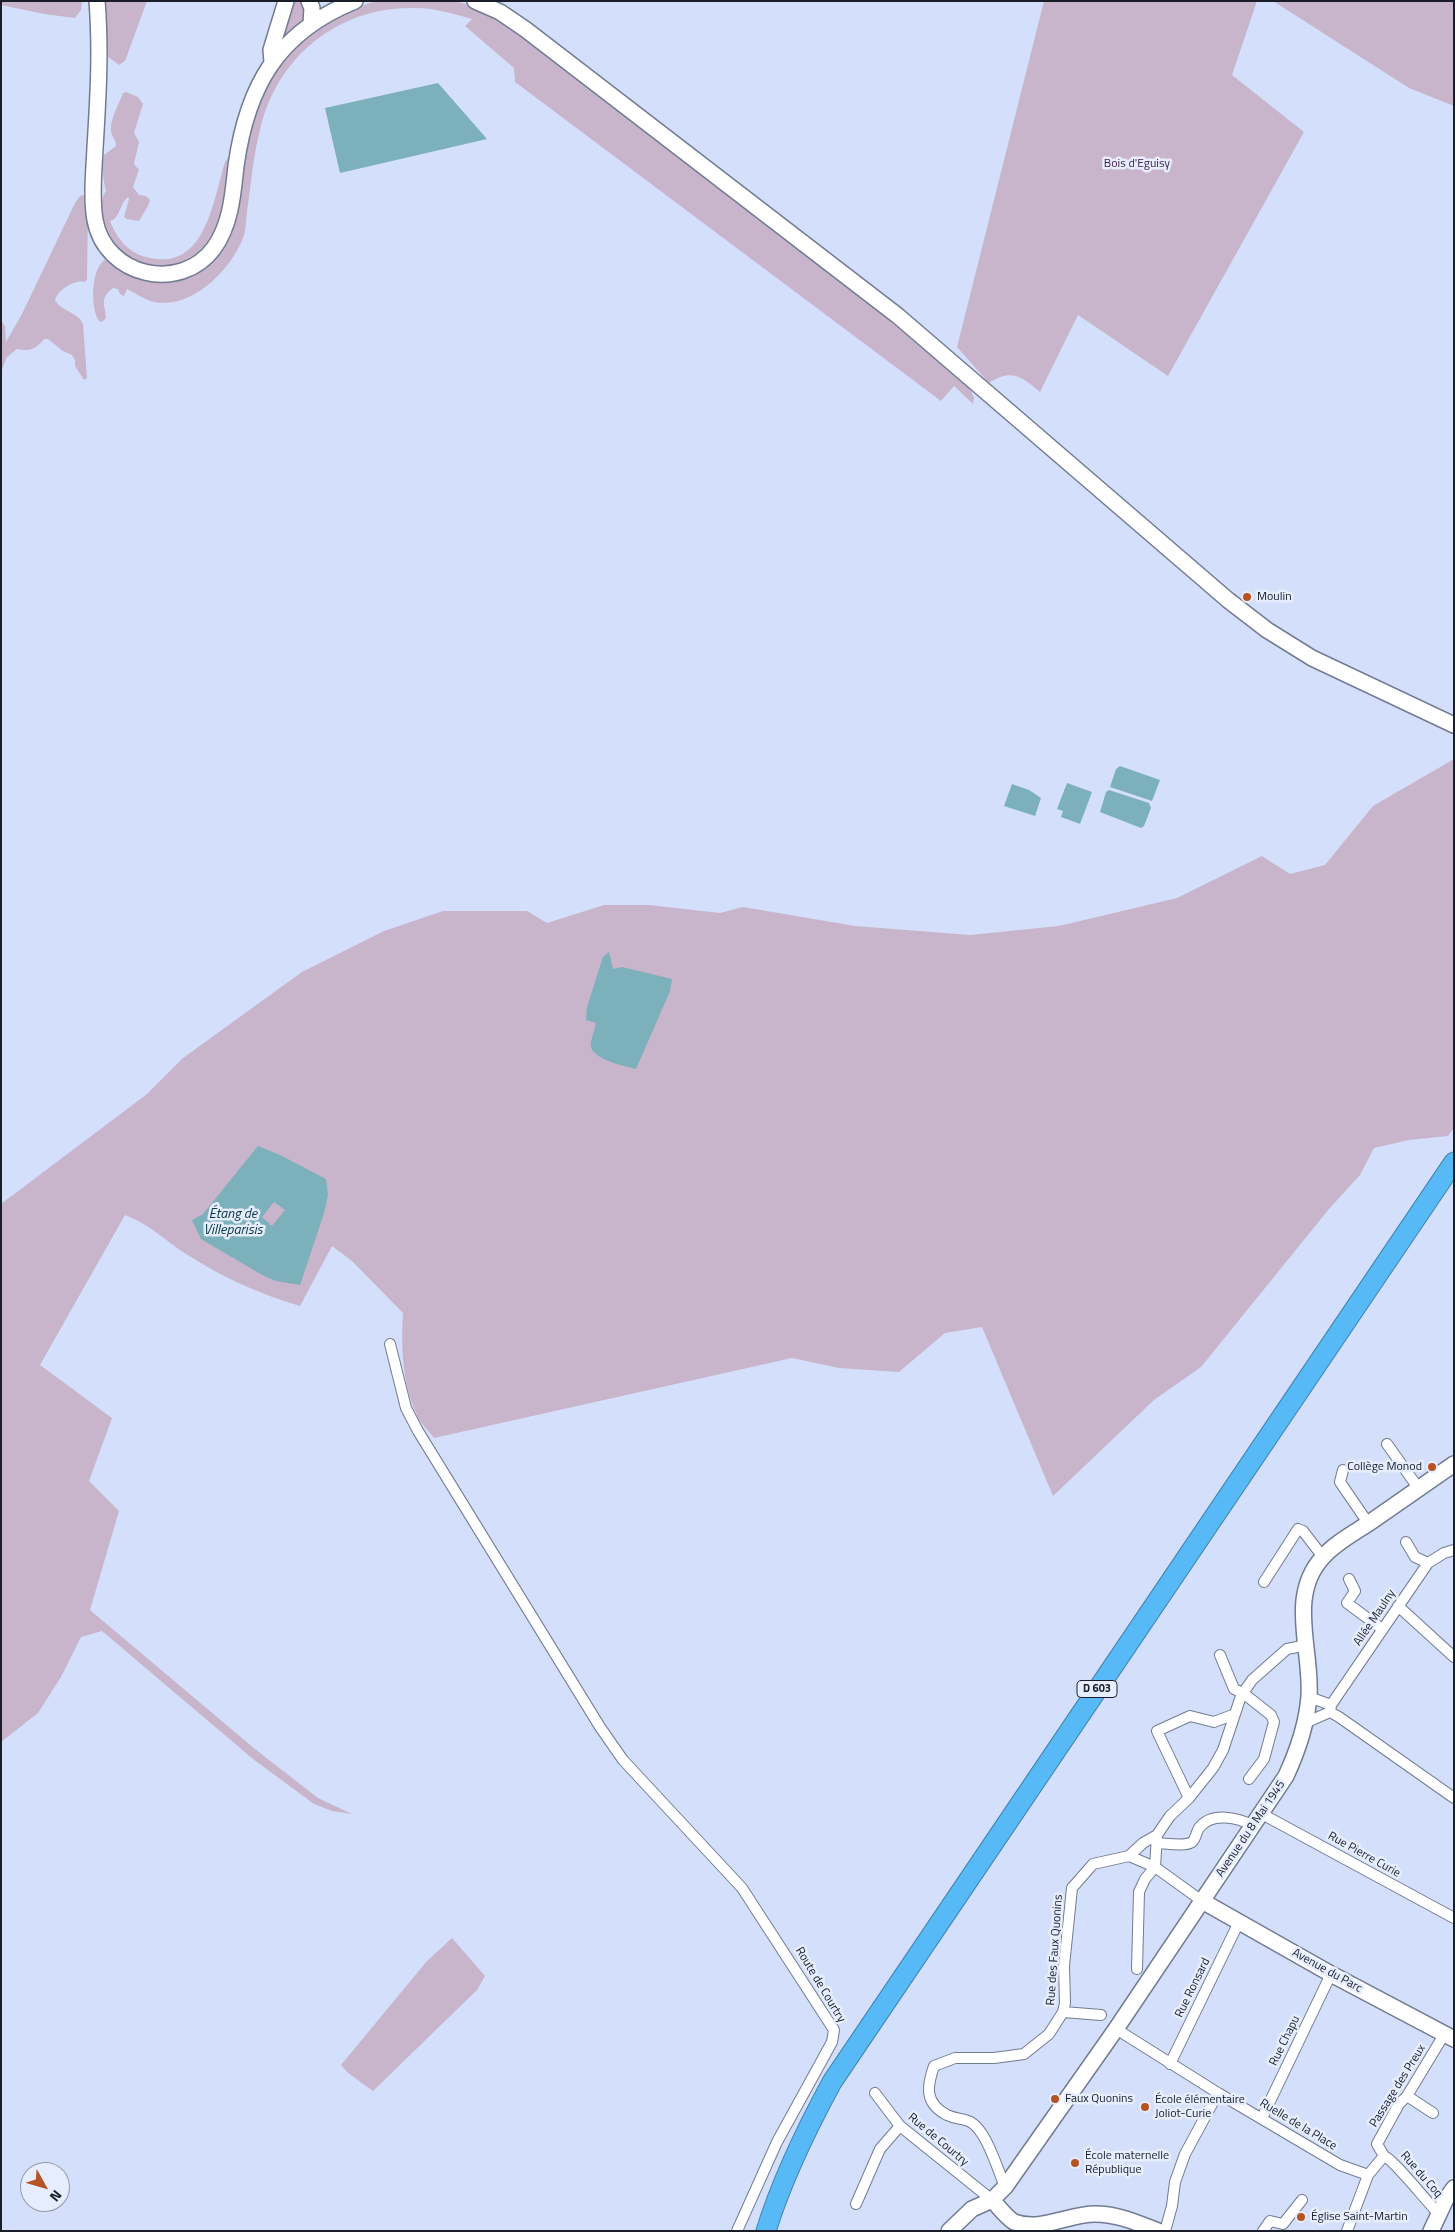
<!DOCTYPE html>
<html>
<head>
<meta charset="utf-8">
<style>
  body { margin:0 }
  #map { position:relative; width:1455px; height:2232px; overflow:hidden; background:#d4e0fb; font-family:"Titillium Web",sans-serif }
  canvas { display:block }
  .frame { position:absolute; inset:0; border:2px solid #191d27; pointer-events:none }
  .north { position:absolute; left:20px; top:2162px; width:50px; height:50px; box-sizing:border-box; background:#e6edfe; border:1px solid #949aa8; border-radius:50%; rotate:129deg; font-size:14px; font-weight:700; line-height:20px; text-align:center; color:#191d27 }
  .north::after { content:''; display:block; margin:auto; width:18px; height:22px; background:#b75320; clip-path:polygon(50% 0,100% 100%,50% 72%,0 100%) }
</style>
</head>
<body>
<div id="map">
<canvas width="1455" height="2232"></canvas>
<div class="frame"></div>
<div class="north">N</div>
</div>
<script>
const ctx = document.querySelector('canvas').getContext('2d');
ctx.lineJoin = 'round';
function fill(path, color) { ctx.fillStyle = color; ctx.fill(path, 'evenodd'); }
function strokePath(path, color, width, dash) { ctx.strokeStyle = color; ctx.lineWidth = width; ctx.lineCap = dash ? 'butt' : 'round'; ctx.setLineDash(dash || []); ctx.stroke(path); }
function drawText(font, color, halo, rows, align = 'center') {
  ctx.font = font + ' "Titillium Web",sans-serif'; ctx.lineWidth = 5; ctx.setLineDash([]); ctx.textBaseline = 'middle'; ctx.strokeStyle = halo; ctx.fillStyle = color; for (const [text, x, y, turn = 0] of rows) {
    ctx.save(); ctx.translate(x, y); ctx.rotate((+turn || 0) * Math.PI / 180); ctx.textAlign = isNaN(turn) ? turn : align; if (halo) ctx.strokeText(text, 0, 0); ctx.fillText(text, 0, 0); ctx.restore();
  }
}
const green = new Path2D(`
  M 1,1 L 82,1 L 81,10 L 75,18 L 44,14 L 1,5 Z
  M 105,1 L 147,1 L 125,61 L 119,65 L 108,57 Z
  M 294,1 L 304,1 L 305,21 L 281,43 Z
  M 377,1 L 455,1 L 479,8 L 510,24 L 676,151 L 785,239 L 892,322 L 970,389 L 974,398 L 973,404 L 954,386 L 941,401 L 515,82 L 514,68 L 465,26 L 472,19 C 454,14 435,8 416,8 C 339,6 277,56 260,130 C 253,157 251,185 247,212 C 246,221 246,231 243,238 C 231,270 191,310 154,302 C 145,300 135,293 127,289 L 124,296 L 120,294 L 118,289 L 113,288 C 98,299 106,306 106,318 L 102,322 L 99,321 C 90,308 91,268 105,260 C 122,271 143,284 165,281 C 178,279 193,270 206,266 C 218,230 233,194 243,158 C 247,141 248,122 254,106 C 276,54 323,16 377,1 Z
  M 1044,1 L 1257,1 L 1232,75 L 1304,132 L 1168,376 L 1078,315 L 1040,392 C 1022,377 1012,368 989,383 L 957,347 Z
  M 1273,1 L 1454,1 L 1454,106 L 1409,88 Z
  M 126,92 L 138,97 L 143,104 L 134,133 L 139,142 L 134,164 L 139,170 L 133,187 L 139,195 L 146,196 L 150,200 L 148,206 L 139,221 L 127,219 L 124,217 L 129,199 L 128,197 C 119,204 121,218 110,221 C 117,239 129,254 150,258 C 206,270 213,200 225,162 L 229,156 L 232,158 C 228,179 227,203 221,223 C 201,283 119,283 103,221 C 100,211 100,200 106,191 C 103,182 102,164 104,155 L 116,146 C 116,139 111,136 111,130 C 110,119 119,104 123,93 Z
  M 84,195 L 86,197 L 88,211 L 87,279 L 85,282 C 74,279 58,290 55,300 C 62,312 78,312 83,324 L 87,378 L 84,380 L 75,366 L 75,360 L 72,355 L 63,351 L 48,339 L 44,339 C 36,349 29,352 17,349 L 7,357 L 1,372 L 1,321 L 5,326 L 6,342 L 22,314 L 75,203 L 80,196 Z
  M 1454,759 L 1454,1128 L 1448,1136 L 1409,1140 L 1374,1148 L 1360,1175 L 1329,1209 L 1201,1367 L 1154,1400 L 1053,1496 L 982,1327 L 945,1333 L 899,1372 L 839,1368 L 792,1358 L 434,1438 C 428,1430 419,1422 416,1413 C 402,1381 401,1347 403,1313 L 352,1261 L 332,1246 L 300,1306 C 259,1294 222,1277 186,1254 C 163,1239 151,1225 125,1215 L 40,1365 L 112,1418 L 89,1481 L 119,1511 L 90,1610 L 255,1749 L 318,1798 L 352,1814 L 332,1811 L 314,1804 L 253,1759 L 102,1631 L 81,1637 L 61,1677 L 38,1713 L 1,1742 L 1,1204 L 147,1094 L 183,1058 L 302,972 L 384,931 L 443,911 L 527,911 L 547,923 L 604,905 L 649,905 L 720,913 L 743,907 L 855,926 L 970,935 L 1059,926 L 1177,898 L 1262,856 L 1290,874 L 1325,865 L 1373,806 Z
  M 452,1938 L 485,1976 L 477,1990 L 373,2091 L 348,2073 L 341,2065 L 427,1961 Z`);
const water = new Path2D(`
  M 438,83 L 487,139 L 340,173 L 325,108 Z
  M 1120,766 L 1160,780 L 1152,801 L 1110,787 L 1116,769 Z
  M 1067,783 L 1092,792 L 1080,824 L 1061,817 L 1063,811 L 1057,809 Z
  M 1012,784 L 1029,790 L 1041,798 L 1035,816 L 1004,806 Z
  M 1109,790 L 1149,803 L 1151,808 L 1144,826 L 1141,828 L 1100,812 L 1106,792 Z
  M 609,952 L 613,969 L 622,967 L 672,979 L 670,991 L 636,1069 C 625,1066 594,1060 591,1047 C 590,1040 595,1030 596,1023 L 586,1020 L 587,1007 L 603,957 Z
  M 258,1146 L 280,1155 L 326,1179 L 328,1195 L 324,1213 L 300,1285 L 276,1281 L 264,1276 L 201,1239 L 192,1220 L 203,1214 ZM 274,1202 L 285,1210 L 272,1226 L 262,1217 Z`);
const street = new Path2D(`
  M 390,1344 L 406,1408 L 418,1431 L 600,1727 L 623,1760 L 742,1888 L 834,2030 L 832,2042 L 777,2142 L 737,2231
  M 1387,1444 L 1419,1489
  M 1343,1470 L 1340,1482 L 1368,1523
  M 1406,1542 L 1415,1557 L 1428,1563
  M 1349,1579 L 1355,1591 L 1347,1603 L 1382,1629
  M 1264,1582 L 1298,1529 L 1303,1531 L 1323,1557
  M 1398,1606 L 1454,1657
  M 1220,1655 L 1234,1689 L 1243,1693 L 1271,1715 L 1274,1722 L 1264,1759 L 1249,1779
  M 1309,1697 L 1331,1705
  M 1330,1712 L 1331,1705 L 1428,1563 L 1444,1553 L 1454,1550
  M 1305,1723 L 1330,1712 L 1339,1717 L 1454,1798
  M 1189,1798 L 1157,1731 L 1190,1716 L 1214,1722 L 1235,1714
  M 1262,1814 L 1454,1918
  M 1157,1843 C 1165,1843 1185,1847 1192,1842 C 1196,1839 1196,1832 1199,1828 C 1212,1811 1239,1818 1254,1826
  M 1129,1856 L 1143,1843 L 1157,1835 L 1170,1816 L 1189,1798 L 1213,1768 L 1223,1750 L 1241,1696 L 1252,1680 L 1287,1649 L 1307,1645
  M 1137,1969 L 1139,1892 L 1145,1879 L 1155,1867 L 1157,1835
  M 1063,2012 L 1101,2015
  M 1116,2029 L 1218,2093 L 1340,2165 L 1368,2175
  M 1170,2064 L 1239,1922
  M 875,2093 L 900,2126 L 992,2200
  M 1407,2096 L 1433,2113
  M 1262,2118 L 1331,1974
  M 1384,2156 C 1393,2159 1428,2203 1438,2213
  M 1005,2187 C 998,2170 992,2149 982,2134 C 970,2115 962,2122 947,2115 C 924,2103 927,2086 934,2066 L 955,2058 L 994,2058 L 1024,2054 L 1049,2034 L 1063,2012 L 1065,2003 L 1064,1966 L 1072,1888 L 1093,1864 L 1129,1856 L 1155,1867 L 1202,1901
  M 856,2204 L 880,2149 L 900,2126
  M 1165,2231 L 1172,2206 L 1175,2182 L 1185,2154 L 1218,2093
  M 1263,2231 L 1270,2221 L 1283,2224 L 1302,2200
  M 1347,2231 L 1368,2175 L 1384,2156 L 1377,2144 L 1399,2104 L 1407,2096 L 1445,2033`);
const secondary = new Path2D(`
  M 97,1 C 101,50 98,100 95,148 C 94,171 91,197 95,220 C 105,276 180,294 214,248 C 231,224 233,194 236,166 C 247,86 278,32 355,1
  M 309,1 L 312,8 L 311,24
  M 475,1 L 500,12 L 525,29 L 898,316 L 1228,600 L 1267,630 L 1312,658 L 1454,725
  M 272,62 L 271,50 L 286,1
  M 1202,1901 L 1331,1974 L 1454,2039
  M 992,2200 C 999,2207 1006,2217 1014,2222 C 1041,2232 1068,2214 1095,2214 C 1118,2214 1137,2223 1158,2231
  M 949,2231 L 972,2209 L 992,2200 L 1005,2187 L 1116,2029 L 1286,1776 C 1298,1750 1307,1724 1309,1696 C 1312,1649 1287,1596 1323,1557 C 1336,1542 1356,1532 1372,1521 C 1399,1502 1427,1483 1454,1464
  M 1431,2231 L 1446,2199 L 1454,2188`);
const highway = new Path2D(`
  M 766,2231 C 782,2179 806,2130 832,2082 L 1454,1162`);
const markers = [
  [1247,597,5,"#b75320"],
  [1432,1467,5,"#b75320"],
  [1055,2099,5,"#b75320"],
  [1145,2107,5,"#b75320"],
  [1075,2163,5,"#b75320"],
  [1301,2217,5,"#b75320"]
];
const shields = [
  [1097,1689,40]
];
const shieldNames = [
  ["D 603",1097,1689]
];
const parkNames = [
  ["Bois d'Eguisy",1137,164]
];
const poiNames = [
  ["Moulin",1257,597],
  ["Collège Monod",1422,1467,"right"],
  ["Faux Quonins",1065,2099],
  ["École élémentaire",1155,2100],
  ["Joliot-Curie",1155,2114],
  ["École maternelle",1085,2156],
  ["République",1085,2170],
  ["Église Saint-Martin",1311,2217]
];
const streetNames = [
  ["Allée Maulny",1375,1618,-56],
  ["Avenue du 8 Mai 1945",1251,1829,-56],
  ["Rue Pierre Curie",1364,1855,29],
  ["Rue des Faux Quonins",1055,1950,-86],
  ["Avenue du Parc",1327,1971,29],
  ["Route de Courtry",820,1985,59],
  ["Rue Ronsard",1193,1988,-64],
  ["Rue Chapu",1285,2041,-64],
  ["Passage des Preux",1398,2086,-58],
  ["Ruelle de la Place",1298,2125,31],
  ["Rue de Courtry",938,2140,40],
  ["Rue du Coq",1421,2175,49]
];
const waterNames = [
  ["Étang de",233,1215],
  ["Villeparisis",233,1231]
];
fill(green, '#c8b4cb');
fill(water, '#7cb0ba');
strokePath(street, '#717b93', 12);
strokePath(secondary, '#717b93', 18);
strokePath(highway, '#4183ae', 21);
strokePath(street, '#fff', 10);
strokePath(secondary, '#fff', 15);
strokePath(highway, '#57baf7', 19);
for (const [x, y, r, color] of markers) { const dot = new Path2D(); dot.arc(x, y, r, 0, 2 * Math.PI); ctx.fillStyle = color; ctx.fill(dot); strokePath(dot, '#e6edfe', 2); }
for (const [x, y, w] of shields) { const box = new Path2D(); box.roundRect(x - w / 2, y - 8.5, w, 17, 4); ctx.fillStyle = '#e6edfe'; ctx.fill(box); strokePath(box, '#191d27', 1); }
drawText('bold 11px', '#191d27', null, shieldNames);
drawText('12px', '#45204c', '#e6edfe', parkNames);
drawText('12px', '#191d27', '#e6edfe', poiNames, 'left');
drawText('12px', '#191d27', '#e6edfe', streetNames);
drawText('italic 14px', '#063942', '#e6edfe', waterNames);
</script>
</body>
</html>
